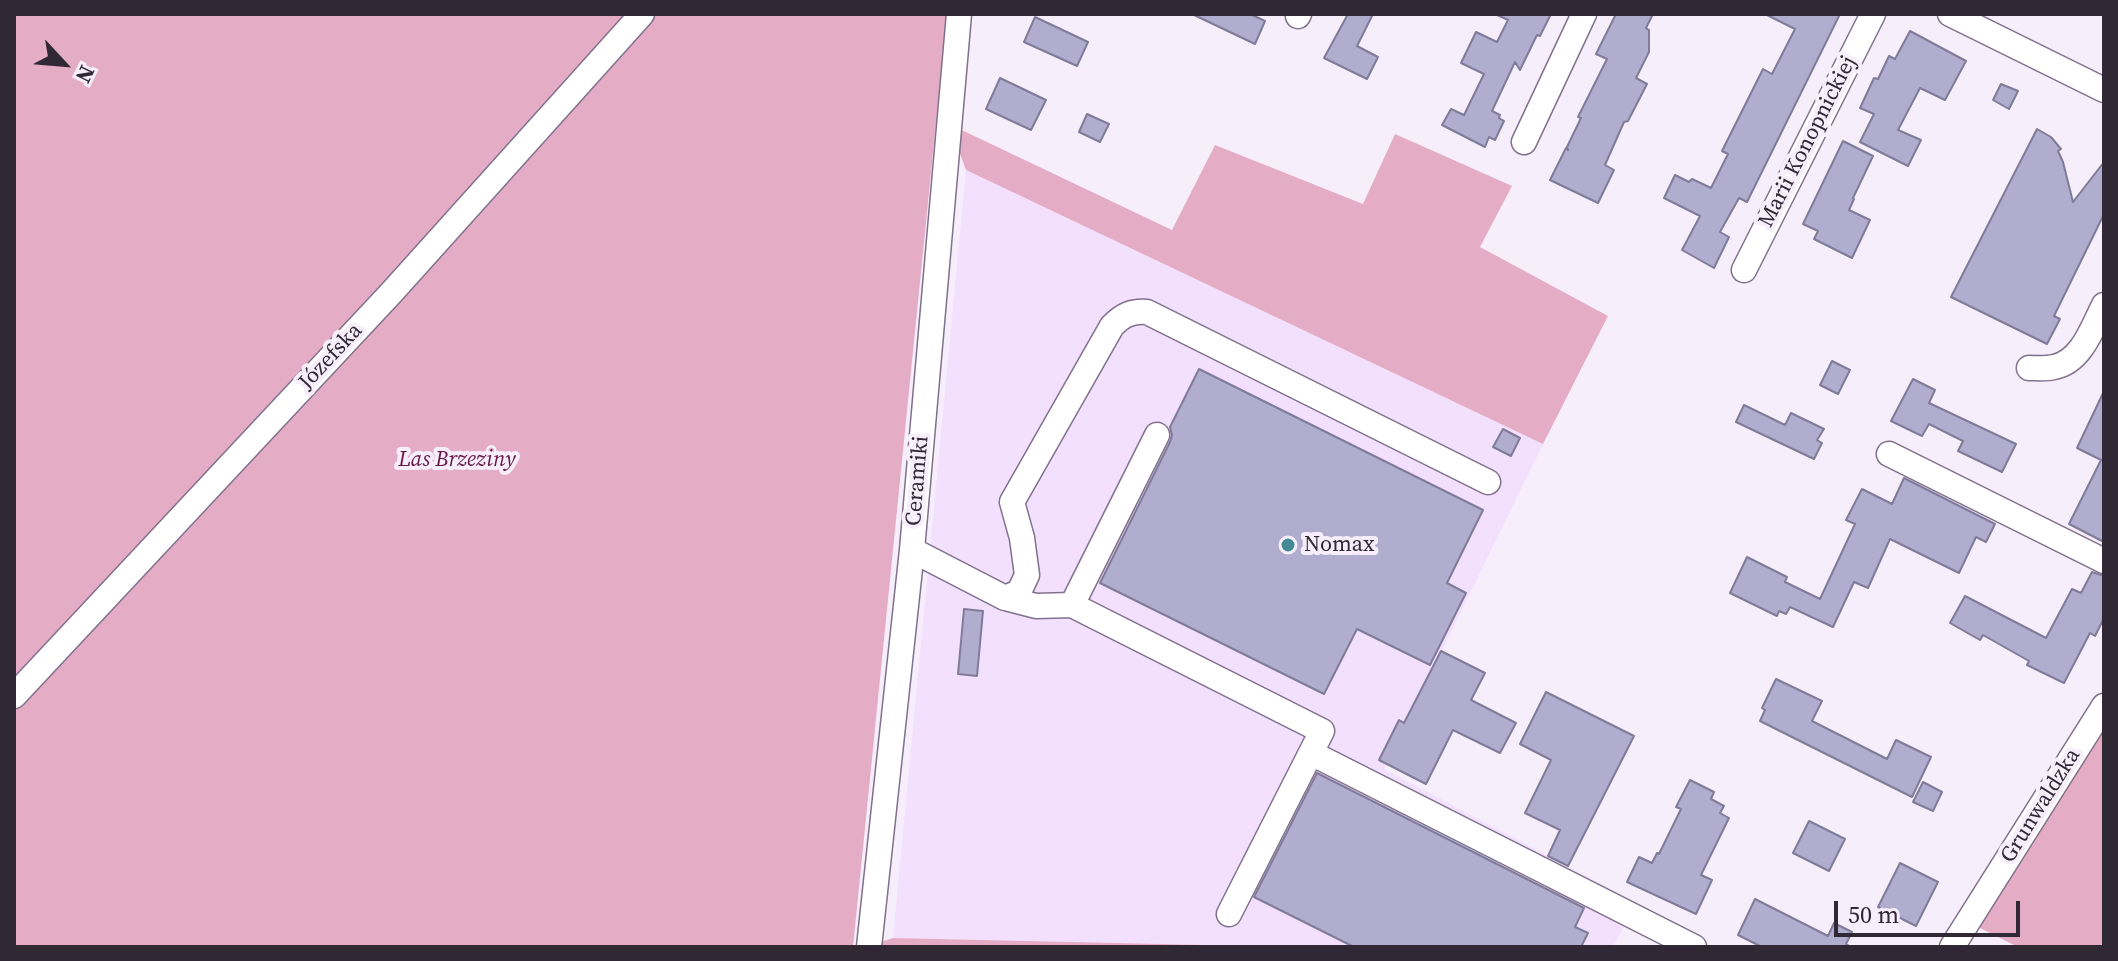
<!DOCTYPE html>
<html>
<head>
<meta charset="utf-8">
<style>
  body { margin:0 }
  #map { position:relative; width:2118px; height:961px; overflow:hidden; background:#f6effb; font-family:"Source Serif 4",serif }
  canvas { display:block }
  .frame { position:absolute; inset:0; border:16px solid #302935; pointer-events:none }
  .north { position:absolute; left:24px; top:24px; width:80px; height:80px; -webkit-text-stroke:6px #f6effb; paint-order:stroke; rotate:116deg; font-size:22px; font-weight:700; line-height:32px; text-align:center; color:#302935 }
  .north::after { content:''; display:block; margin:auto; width:28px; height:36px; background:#302935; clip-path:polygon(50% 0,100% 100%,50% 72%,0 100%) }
  .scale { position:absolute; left:1834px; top:901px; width:186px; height:36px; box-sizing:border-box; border:4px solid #302935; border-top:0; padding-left:10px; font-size:24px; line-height:28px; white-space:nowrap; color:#302935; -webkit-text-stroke:6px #f6effb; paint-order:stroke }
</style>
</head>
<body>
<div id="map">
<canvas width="2118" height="961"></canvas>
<div class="frame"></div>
<div class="north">N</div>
<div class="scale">50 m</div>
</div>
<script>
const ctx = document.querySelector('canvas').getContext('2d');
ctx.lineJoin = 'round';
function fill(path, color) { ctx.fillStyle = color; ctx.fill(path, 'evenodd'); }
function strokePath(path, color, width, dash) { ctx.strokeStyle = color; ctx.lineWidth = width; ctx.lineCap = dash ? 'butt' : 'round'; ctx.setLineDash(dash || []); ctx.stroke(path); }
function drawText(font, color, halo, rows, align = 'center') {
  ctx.font = font + ' "Source Serif 4",serif'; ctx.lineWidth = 8; ctx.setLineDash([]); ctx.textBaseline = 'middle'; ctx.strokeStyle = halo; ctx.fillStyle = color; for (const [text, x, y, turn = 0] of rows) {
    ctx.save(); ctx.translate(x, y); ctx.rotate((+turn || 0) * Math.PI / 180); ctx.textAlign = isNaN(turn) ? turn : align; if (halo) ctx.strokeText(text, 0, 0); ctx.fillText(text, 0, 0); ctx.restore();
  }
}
const built = new Path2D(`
  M 966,170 L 1543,444 L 1384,769 L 1637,903 L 1613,947 L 1297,947 L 893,938 Z`);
const green = new Path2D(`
  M 14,14 L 947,14 L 853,947 L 14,947 Z
  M 949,124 L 1172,230 L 1215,145 L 1363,204 L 1395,134 L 1512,186 L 1480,247 L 1608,316 L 1543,444 L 966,170 Z
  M 2104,706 L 2104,947 L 2018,947 L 1968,922 Z
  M 893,938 L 1297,947 L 866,947 Z`);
const building = new Path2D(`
  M 1192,14 L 1250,14 L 1265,21 L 1255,44 Z
  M 1348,14 L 1373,14 L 1357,46 L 1378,57 L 1367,79 L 1324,58 Z
  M 1495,14 L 1551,14 L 1540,36 L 1537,35 L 1520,70 L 1515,62 L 1492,111 L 1500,115 L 1499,118 L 1504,121 L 1495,140 L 1489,137 L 1485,147 L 1442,125 L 1451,109 L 1464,115 L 1484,74 L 1461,63 L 1476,32 L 1497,42 L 1508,20 Z
  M 1616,14 L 1653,14 L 1646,28 L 1649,30 L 1649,52 L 1636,78 L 1647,84 L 1628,121 L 1624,122 L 1605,165 L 1614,170 L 1598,203 L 1550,180 L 1566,148 L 1568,150 L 1567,147 L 1581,118 L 1578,117 L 1607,59 L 1596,54 Z
  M 1765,14 L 1840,14 L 1747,202 L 1739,198 L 1720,232 L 1729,237 L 1714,268 L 1682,250 L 1700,216 L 1664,198 L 1675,175 L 1689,182 L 1692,179 L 1711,188 L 1728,154 L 1722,151 L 1763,69 L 1772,74 L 1795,29 Z
  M 1035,17 L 1088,42 L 1077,66 L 1024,42 Z
  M 1910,31 L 1966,61 L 1945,100 L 1920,88 L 1898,130 L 1921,140 L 1908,166 L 1860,142 L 1874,114 L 1860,108 L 1874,78 L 1878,79 L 1889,56 L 1895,59 Z
  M 1000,78 L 1046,100 L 1031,130 L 986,109 Z
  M 2001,84 L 2018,91 L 2009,109 L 1993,100 Z
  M 1087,114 L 1109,124 L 1100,142 L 1079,132 Z
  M 2037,129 L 2051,137 L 2061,149 L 2058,151 L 2063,162 L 2073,202 L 2104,162 L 2104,214 L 2054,316 L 2060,319 L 2047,344 L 1951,297 Z
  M 1843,141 L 1873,156 L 1853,198 L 1854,199 L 1849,210 L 1870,220 L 1852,258 L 1814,239 L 1818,231 L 1803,224 Z
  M 1832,361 L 1850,370 L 1838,394 L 1820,385 Z
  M 1199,369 L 1483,510 L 1447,583 L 1466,593 L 1430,665 L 1357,629 L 1324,694 L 1100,583 L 1170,442 L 1172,435 L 1170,427 Z
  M 1913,379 L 1935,390 L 1929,403 L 2016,444 L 2002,472 L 1958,451 L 1963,441 L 1929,424 L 1922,436 L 1891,421 Z
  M 2104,391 L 2104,542 L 2069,524 L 2101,460 L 2077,448 Z
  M 1744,405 L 1785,425 L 1791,413 L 1824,429 L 1817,440 L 1822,443 L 1814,459 L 1736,422 Z
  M 1503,429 L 1520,438 L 1511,456 L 1493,447 Z
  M 1904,478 L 1995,524 L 1986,542 L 1976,537 L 1959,573 L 1890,539 L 1868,588 L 1854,582 L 1833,627 L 1790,607 L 1786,614 L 1779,611 L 1777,616 L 1730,593 L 1747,557 L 1787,577 L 1785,582 L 1820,599 L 1855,524 L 1846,520 L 1862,489 L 1892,504 Z
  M 2092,572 L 2104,576 L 2104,618 L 2095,636 L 2090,633 L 2064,683 L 2027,665 L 2029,661 L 1983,635 L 1980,640 L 1950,623 L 1965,596 L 2046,638 L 2072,589 L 2081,593 Z
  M 964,609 L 983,611 L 977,676 L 958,674 Z
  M 1441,651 L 1485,673 L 1471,700 L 1516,723 L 1500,753 L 1453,730 L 1426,784 L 1379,760 L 1399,720 L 1404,723 Z
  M 1776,679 L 1822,701 L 1812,721 L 1887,759 L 1896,740 L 1931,757 L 1912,797 L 1760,721 L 1765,710 L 1762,708 Z
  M 1546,692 L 1634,736 L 1568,866 L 1548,856 L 1560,830 L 1525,813 L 1551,760 L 1520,744 Z
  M 1317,773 L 1584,908 L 1575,927 L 1588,933 L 1581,947 L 1354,947 L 1254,897 Z
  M 1690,780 L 1714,792 L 1711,799 L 1724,806 L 1720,813 L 1729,818 L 1701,875 L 1712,880 L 1696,914 L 1627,882 L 1639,857 L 1652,863 L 1657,853 L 1659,854 L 1681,809 L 1676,807 Z
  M 1923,782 L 1942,792 L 1933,811 L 1913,802 Z
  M 1809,821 L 1845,839 L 1829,871 L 1793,853 Z
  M 1900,863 L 1938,882 L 1916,926 L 1878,907 Z
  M 1755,899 L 1828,936 L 1834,923 L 1852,932 L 1846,944 L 1851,947 L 1762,947 L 1738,935 Z`);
const minor = new Path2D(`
  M 1950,14 L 2104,90
  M 1298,16 L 1299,14
  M 1524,142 L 1584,14
  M 1744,270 L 1873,14
  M 2029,368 C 2037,368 2046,369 2054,367 C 2082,362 2093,326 2104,305
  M 1157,435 L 1072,605 L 1322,731 L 1229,914
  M 1889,454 L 2104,561
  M 912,550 L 1005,598 L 1036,606 L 1072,605
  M 1005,598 L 1019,592 L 1027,575 L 1022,538 L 1012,502 L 1112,326 C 1123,315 1131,311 1147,312 L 1488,482
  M 14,696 L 392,292 L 642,14
  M 1311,753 L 1694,947
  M 869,947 L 912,550 L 959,14
  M 1952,947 L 2104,706`);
const markers = [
  [1288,545,8,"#448996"]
];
const streetNames = [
  ["Marii Konopnickiej",1808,142,-63],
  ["Józefska",331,357,-47],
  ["Ceramiki",918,481,-85],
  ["Grunwaldzka",2041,806,-58]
];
const parkNames = [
  ["Las Brzeziny",457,460]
];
const poiNames = [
  ["Nomax",1304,545]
];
fill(built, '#f2e0fe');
fill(green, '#e5adc5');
fill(building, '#b1adce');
strokePath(building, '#7f7b99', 2);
strokePath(minor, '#81718c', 27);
strokePath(minor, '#fff', 24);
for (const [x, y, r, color] of markers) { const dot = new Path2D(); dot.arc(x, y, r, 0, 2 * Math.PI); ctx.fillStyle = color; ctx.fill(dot); strokePath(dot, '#f6effb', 3); }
drawText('22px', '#302935', '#f6effb', streetNames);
drawText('italic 22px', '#691945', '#f6effb', parkNames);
drawText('22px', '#302935', '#f6effb', poiNames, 'left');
</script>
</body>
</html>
